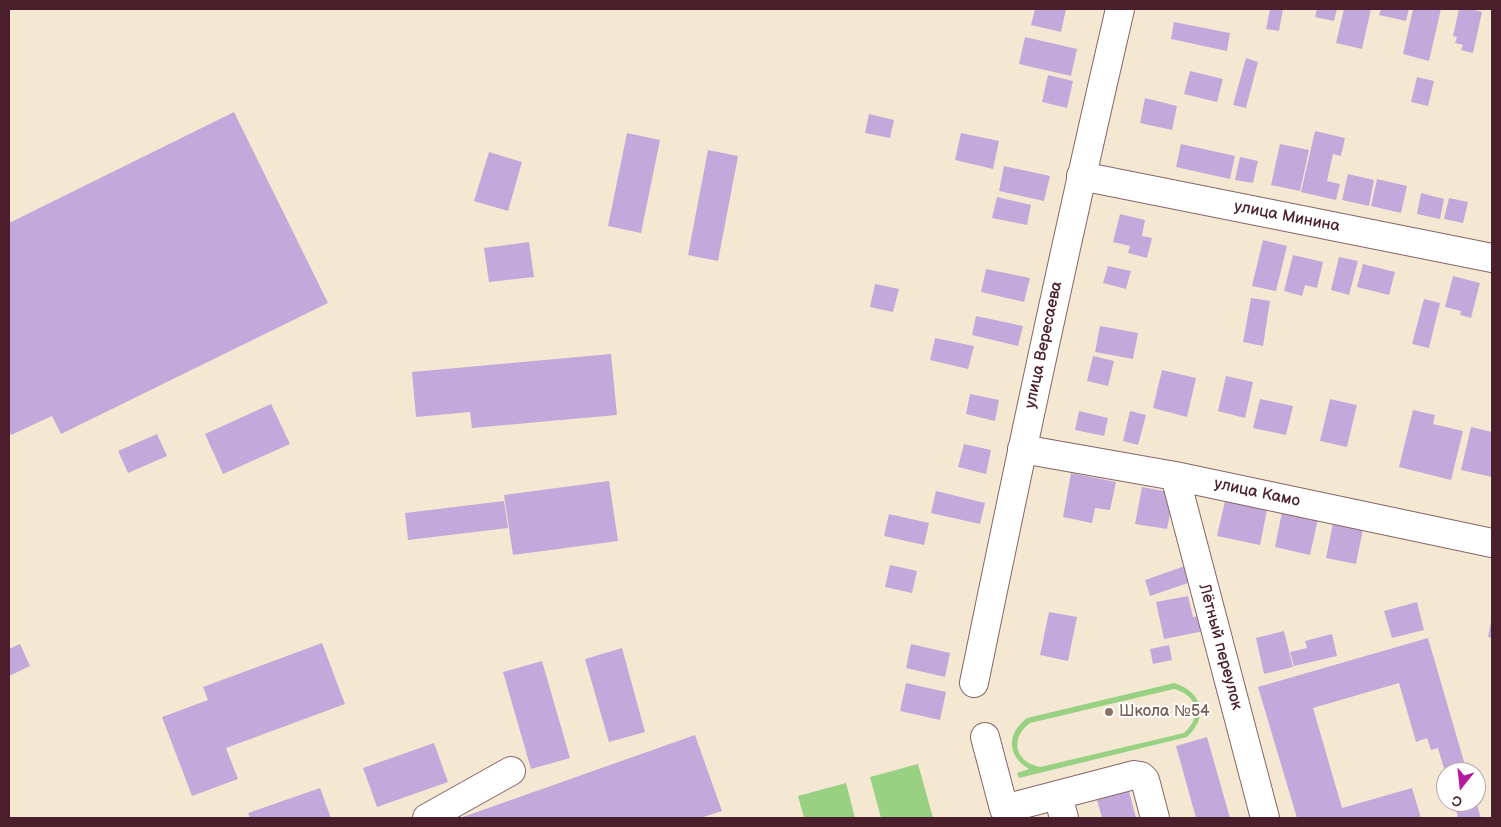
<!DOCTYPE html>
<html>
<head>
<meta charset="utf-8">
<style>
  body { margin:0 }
  #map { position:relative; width:1501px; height:827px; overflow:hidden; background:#f5e8d2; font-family:"Balsamiq Sans",sans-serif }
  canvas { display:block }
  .frame { position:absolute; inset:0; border:10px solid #4a1f2b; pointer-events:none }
  .north { position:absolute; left:1436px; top:762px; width:50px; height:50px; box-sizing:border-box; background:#fff; border:1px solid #b7a5aa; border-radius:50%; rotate:196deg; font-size:14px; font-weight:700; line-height:20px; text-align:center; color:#4a1f2b }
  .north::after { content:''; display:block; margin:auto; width:18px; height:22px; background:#b5179e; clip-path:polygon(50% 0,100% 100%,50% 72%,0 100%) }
</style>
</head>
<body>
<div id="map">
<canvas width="1501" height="827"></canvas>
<div class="frame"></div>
<div class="north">С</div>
</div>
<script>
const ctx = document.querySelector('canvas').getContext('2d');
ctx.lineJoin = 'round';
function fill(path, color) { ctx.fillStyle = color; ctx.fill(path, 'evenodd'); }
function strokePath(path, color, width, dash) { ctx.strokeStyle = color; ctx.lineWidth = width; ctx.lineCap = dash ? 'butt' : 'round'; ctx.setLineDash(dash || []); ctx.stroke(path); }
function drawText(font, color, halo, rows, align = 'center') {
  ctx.font = font + ' "Balsamiq Sans",sans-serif'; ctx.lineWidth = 4; ctx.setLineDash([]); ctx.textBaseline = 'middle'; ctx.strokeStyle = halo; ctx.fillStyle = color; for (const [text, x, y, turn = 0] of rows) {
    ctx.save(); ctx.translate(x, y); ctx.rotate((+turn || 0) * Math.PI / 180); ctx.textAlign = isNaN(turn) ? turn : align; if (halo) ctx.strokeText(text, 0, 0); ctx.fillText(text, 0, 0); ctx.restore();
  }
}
const green = new Path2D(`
  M 1174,683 C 1203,692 1209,717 1187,737 L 1019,778 L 1017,773 L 1029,769 C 1007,756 1006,734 1027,718 ZM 1174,689 C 1197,695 1203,716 1184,733 L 1040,767 C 1015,762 1009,739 1030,723 Z
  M 918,764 L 933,818 L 881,818 L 870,777 Z
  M 846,783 L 855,818 L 804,818 L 798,796 Z`);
const building = new Path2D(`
  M 1035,9 L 1066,9 L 1061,32 L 1031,25 Z
  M 1270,9 L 1283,9 L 1279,31 L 1266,29 Z
  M 1317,9 L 1337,9 L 1334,21 L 1315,17 Z
  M 1344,9 L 1371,9 L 1362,49 L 1336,43 Z
  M 1381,9 L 1409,9 L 1406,21 L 1379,15 Z
  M 1413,9 L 1441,9 L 1429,61 L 1403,54 Z
  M 1459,9 L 1471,9 L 1482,12 L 1473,53 L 1461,50 L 1463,45 L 1455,43 L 1457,37 L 1453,36 Z
  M 1174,22 L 1230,33 L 1227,51 L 1171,39 Z
  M 1025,37 L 1077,49 L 1071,76 L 1019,64 Z
  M 1246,58 L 1258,62 L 1246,108 L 1233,105 Z
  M 1190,71 L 1223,79 L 1217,102 L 1184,94 Z
  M 1048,75 L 1073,81 L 1067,108 L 1042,102 Z
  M 1417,77 L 1434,81 L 1428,106 L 1411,102 Z
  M 1145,98 L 1177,106 L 1172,130 L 1140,123 Z
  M 234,112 L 328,303 L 61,434 L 52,416 L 11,435 L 9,430 L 9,223 Z
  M 869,114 L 894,120 L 890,138 L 865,133 Z
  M 1315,131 L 1345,138 L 1341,156 L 1333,154 L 1327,181 L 1340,184 L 1336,200 L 1301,192 Z
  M 627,133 L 660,140 L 641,233 L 608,226 Z
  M 961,133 L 999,141 L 993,169 L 955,160 Z
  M 1181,144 L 1235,156 L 1230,179 L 1176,167 Z
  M 1280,144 L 1309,150 L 1300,191 L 1271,185 Z
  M 708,150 L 738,156 L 718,261 L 688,255 Z
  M 489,152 L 522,162 L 508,211 L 474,201 Z
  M 1240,157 L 1258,161 L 1253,183 L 1235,180 Z
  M 1004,166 L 1050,176 L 1044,201 L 999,191 Z
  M 1348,174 L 1374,180 L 1369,206 L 1342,200 Z
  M 1377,179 L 1407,186 L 1401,213 L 1371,206 Z
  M 1421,193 L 1444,199 L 1440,219 L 1417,214 Z
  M 997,197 L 1031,205 L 1027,225 L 992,218 Z
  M 1449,198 L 1468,202 L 1463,223 L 1444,219 Z
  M 1120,214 L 1145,220 L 1142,236 L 1152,238 L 1147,258 L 1128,253 L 1130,246 L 1113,242 Z
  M 1263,240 L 1287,246 L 1276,291 L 1252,286 Z
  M 529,242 L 534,277 L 489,282 L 484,248 Z
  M 1293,255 L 1323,262 L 1317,288 L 1305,285 L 1302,296 L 1284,291 Z
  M 1339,257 L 1358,261 L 1349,295 L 1331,290 Z
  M 1363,264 L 1395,272 L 1389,295 L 1357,287 Z
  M 1108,266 L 1131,271 L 1126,289 L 1103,283 Z
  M 986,269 L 1030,278 L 1024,302 L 981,292 Z
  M 1453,276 L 1480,283 L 1471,318 L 1460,315 L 1461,311 L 1445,307 Z
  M 875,284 L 899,289 L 893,312 L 870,307 Z
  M 1251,298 L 1270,301 L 1263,346 L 1243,342 Z
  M 1424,299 L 1440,303 L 1429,348 L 1412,344 Z
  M 976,316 L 1023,326 L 1018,346 L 972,335 Z
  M 1100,326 L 1138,333 L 1133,359 L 1095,352 Z
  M 935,338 L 974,346 L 968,369 L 930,360 Z
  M 611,354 L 617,415 L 472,428 L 470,412 L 416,417 L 412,372 Z
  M 1093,356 L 1114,361 L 1108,386 L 1087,381 Z
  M 1162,370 L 1196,378 L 1187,417 L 1153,408 Z
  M 1226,376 L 1253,382 L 1245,418 L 1218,411 Z
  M 970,394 L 999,400 L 995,421 L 966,414 Z
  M 1260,399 L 1293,406 L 1286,435 L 1253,428 Z
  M 1330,399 L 1357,405 L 1347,447 L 1320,441 Z
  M 271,404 L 290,444 L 223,474 L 205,434 Z
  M 1413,410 L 1435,415 L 1433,424 L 1463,431 L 1451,480 L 1399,467 Z
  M 1079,411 L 1108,418 L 1104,436 L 1075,430 Z
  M 1130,411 L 1146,415 L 1138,445 L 1123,441 Z
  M 1471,427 L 1492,432 L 1492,477 L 1461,470 Z
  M 157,434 L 167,456 L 128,473 L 118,451 Z
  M 964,444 L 991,450 L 986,474 L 958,467 Z
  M 1071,473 L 1116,482 L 1110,510 L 1095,508 L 1092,523 L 1063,517 Z
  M 609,481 L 618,541 L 513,555 L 504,495 Z
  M 1142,487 L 1174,493 L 1167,529 L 1135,524 Z
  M 936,491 L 985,503 L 980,524 L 931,513 Z
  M 504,501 L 508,528 L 408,540 L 405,513 Z
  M 1225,501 L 1267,510 L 1260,545 L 1217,536 Z
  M 1282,512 L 1318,519 L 1310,555 L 1275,547 Z
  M 889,514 L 929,523 L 924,545 L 884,536 Z
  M 1333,523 L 1363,529 L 1356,564 L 1326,558 Z
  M 890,565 L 917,571 L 912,593 L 885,587 Z
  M 1185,566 L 1191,582 L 1150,596 L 1145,580 Z
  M 1188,596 L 1193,617 L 1201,616 L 1204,631 L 1164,639 L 1156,602 Z
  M 1417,602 L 1424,630 L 1392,638 L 1384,611 Z
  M 1049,612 L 1077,617 L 1068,661 L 1040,655 Z
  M 1491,622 L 1492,622 L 1492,638 L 1488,637 Z
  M 1284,631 L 1293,667 L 1264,674 L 1256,638 Z
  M 1332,634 L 1337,656 L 1294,666 L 1290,652 L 1307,648 L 1305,641 Z
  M 1428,638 L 1467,772 L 1445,772 L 1438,748 L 1431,750 L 1427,738 L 1416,742 L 1399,683 L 1313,708 L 1342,808 L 1412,788 L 1421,818 L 1297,818 L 1258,687 Z
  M 322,643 L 345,704 L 226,748 L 238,779 L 192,796 L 162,717 L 208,700 L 203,687 Z
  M 20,644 L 30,666 L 9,676 L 9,649 Z
  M 911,644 L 950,653 L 945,677 L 906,668 Z
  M 1169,645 L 1172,660 L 1153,664 L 1150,649 Z
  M 622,648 L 645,732 L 609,742 L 585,659 Z
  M 542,661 L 570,758 L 531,769 L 503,672 Z
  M 906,683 L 946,692 L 940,720 L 900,711 Z
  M 695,735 L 722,811 L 700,818 L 460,818 Z
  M 1207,737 L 1230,818 L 1196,818 L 1176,746 Z
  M 434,743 L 448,782 L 377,807 L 363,768 Z
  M 320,788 L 331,818 L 250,818 L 248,813 Z
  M 1129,791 L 1136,818 L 1102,818 L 1097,800 Z
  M 1454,802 L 1476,802 L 1481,818 L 1458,818 Z`);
const minor = new Path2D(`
  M 1081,176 L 1492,258
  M 1022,449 L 1175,476 L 1492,543
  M 1175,476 L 1265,818
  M 974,683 C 1020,457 1068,233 1120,9
  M 985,737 L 1004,809 L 1134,775 L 1141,776 L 1145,780 L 1155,818
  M 1058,795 L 1064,818
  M 427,818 L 511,771`);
const markers = [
  [1109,712,5,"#8d6e63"]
];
const streetNames = [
  ["улица Минина",1287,217,11],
  ["улица Вересаева",1044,345,-78],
  ["улица Камо",1257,493,12],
  ["Лётный переулок",1220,647,75]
];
const educationNames = [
  ["Школа №54",1119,712]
];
fill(green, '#99d183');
fill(building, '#c3a9db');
strokePath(minor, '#866565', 30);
strokePath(minor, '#fff', 28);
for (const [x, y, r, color] of markers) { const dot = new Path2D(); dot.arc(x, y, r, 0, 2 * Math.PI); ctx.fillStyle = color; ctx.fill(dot); strokePath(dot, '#fff', 2); }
drawText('16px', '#4a1f2b', '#fff', streetNames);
drawText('16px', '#785e54', '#fff', educationNames, 'left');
</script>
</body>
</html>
